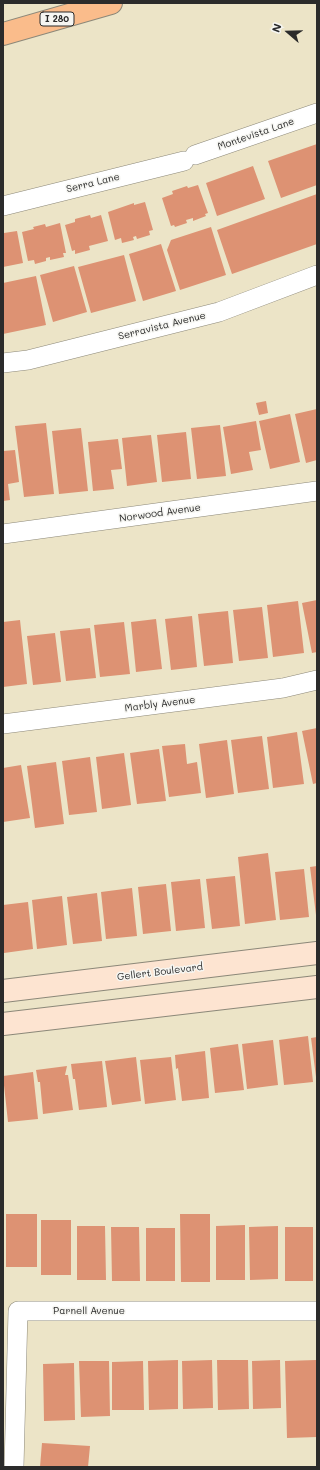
<!DOCTYPE html>
<html>
<head>
<meta charset="utf-8">
<style>
  body { margin:0 }
  #map { position:relative; width:320px; height:1470px; overflow:hidden; background:#ece4c7; font-family:Mali,sans-serif }
  canvas { display:block }
  .frame { position:absolute; inset:0; border:4px solid #2b2b2b; pointer-events:none }
  .north { position:absolute; left:268px; top:12px; width:40px; height:40px; -webkit-text-stroke:3px #f6f6f2; paint-order:stroke; rotate:290deg; font-size:11px; font-weight:700; line-height:16px; text-align:center; color:#2b2b2b }
  .north::after { content:''; display:block; margin:auto; width:14px; height:18px; background:#2b2b2b; clip-path:polygon(50% 0,100% 100%,50% 72%,0 100%) }
</style>
</head>
<body>
<div id="map">
<canvas width="320" height="1470"></canvas>
<div class="frame"></div>
<div class="north">N</div>
</div>
<script>
const ctx = document.querySelector('canvas').getContext('2d');
ctx.lineJoin = 'round';
function fill(path, color) { ctx.fillStyle = color; ctx.fill(path, 'evenodd'); }
function strokePath(path, color, width, dash) { ctx.strokeStyle = color; ctx.lineWidth = width; ctx.lineCap = dash ? 'butt' : 'round'; ctx.setLineDash(dash || []); ctx.stroke(path); }
function drawText(font, color, halo, rows, align = 'center') {
  ctx.font = font + ' Mali,sans-serif'; ctx.lineWidth = 3; ctx.setLineDash([]); ctx.textBaseline = 'middle'; ctx.strokeStyle = halo; ctx.fillStyle = color; for (const [text, x, y, turn = 0] of rows) {
    ctx.save(); ctx.translate(x, y); ctx.rotate((+turn || 0) * Math.PI / 180); ctx.textAlign = isNaN(turn) ? turn : align; if (halo) ctx.strokeText(text, 0, 0); ctx.fillText(text, 0, 0); ctx.restore();
  }
}
const building = new Path2D(`
  M 317,144 L 317,185 L 281,198 L 268,161 Z
  M 253,166 L 265,199 L 217,216 L 206,183 Z
  M 198,185 L 208,213 L 205,214 L 206,216 L 193,221 L 193,218 L 186,220 L 187,223 L 175,227 L 174,225 L 171,226 L 162,198 L 173,194 L 172,191 L 187,186 L 188,188 Z
  M 317,194 L 317,244 L 232,274 L 217,230 Z
  M 145,202 L 153,230 L 149,231 L 150,235 L 137,239 L 136,236 L 133,237 L 134,240 L 122,243 L 121,238 L 115,240 L 108,212 L 134,203 L 134,205 Z
  M 90,215 L 91,218 L 101,215 L 108,241 L 89,246 L 90,250 L 75,254 L 75,250 L 72,251 L 65,225 L 75,222 L 75,219 Z
  M 60,223 L 66,253 L 63,253 L 64,257 L 50,260 L 50,257 L 46,258 L 46,261 L 35,264 L 34,260 L 28,261 L 22,232 L 34,229 L 33,227 L 45,224 L 46,227 Z
  M 211,227 L 226,275 L 180,290 L 167,250 L 171,240 Z
  M 3,230 L 4,233 L 17,231 L 23,263 L 3,267 Z
  M 161,244 L 176,291 L 143,301 L 129,254 Z
  M 124,255 L 136,301 L 91,313 L 78,267 Z
  M 74,266 L 87,312 L 53,322 L 40,275 Z
  M 36,276 L 46,325 L 3,334 L 3,283 Z
  M 266,401 L 268,413 L 259,415 L 256,403 Z
  M 317,409 L 317,460 L 306,463 L 295,414 Z
  M 290,414 L 300,462 L 270,469 L 259,421 Z
  M 256,421 L 261,450 L 249,452 L 253,470 L 231,474 L 223,427 Z
  M 46,423 L 54,494 L 24,497 L 15,426 Z
  M 220,425 L 226,476 L 197,479 L 191,428 Z
  M 81,428 L 88,491 L 59,494 L 52,431 Z
  M 186,432 L 191,479 L 162,482 L 157,435 Z
  M 151,435 L 157,482 L 127,486 L 122,438 Z
  M 118,439 L 122,469 L 111,470 L 114,489 L 93,491 L 88,442 Z
  M 15,450 L 19,482 L 8,484 L 10,500 L 3,501 L 3,451 Z
  M 317,600 L 317,652 L 312,653 L 302,603 Z
  M 298,601 L 304,653 L 273,657 L 267,605 Z
  M 262,607 L 268,658 L 239,661 L 233,610 Z
  M 228,611 L 233,663 L 204,666 L 198,614 Z
  M 192,616 L 197,667 L 171,670 L 165,619 Z
  M 156,619 L 162,669 L 136,672 L 131,622 Z
  M 20,620 L 27,684 L 3,687 L 3,622 Z
  M 124,622 L 130,674 L 100,677 L 94,625 Z
  M 90,628 L 96,678 L 66,681 L 60,631 Z
  M 55,633 L 61,682 L 33,685 L 27,636 Z
  M 317,728 L 317,783 L 313,784 L 302,731 Z
  M 297,732 L 304,784 L 273,788 L 267,737 Z
  M 262,736 L 269,789 L 238,793 L 231,740 Z
  M 227,740 L 234,794 L 206,798 L 199,744 Z
  M 185,744 L 187,764 L 197,762 L 201,793 L 169,797 L 162,746 Z
  M 159,749 L 166,801 L 137,804 L 130,753 Z
  M 124,753 L 131,805 L 102,809 L 96,757 Z
  M 90,757 L 97,812 L 69,815 L 62,761 Z
  M 56,762 L 64,824 L 35,828 L 27,766 Z
  M 21,765 L 30,818 L 3,822 L 3,768 Z
  M 268,853 L 276,920 L 245,924 L 238,857 Z
  M 317,866 L 317,915 L 316,915 L 310,867 Z
  M 304,869 L 309,917 L 280,920 L 275,872 Z
  M 235,876 L 240,926 L 212,929 L 206,879 Z
  M 200,879 L 205,928 L 176,931 L 171,882 Z
  M 166,884 L 171,931 L 143,934 L 138,887 Z
  M 132,888 L 137,936 L 106,939 L 101,892 Z
  M 97,893 L 102,941 L 73,944 L 67,897 Z
  M 62,896 L 67,945 L 37,949 L 32,900 Z
  M 28,902 L 33,949 L 4,953 L 3,905 Z
  M 308,1036 L 313,1082 L 284,1085 L 279,1040 Z
  M 317,1037 L 317,1077 L 316,1077 L 311,1038 Z
  M 273,1040 L 278,1085 L 247,1089 L 242,1044 Z
  M 238,1044 L 244,1090 L 215,1093 L 210,1048 Z
  M 205,1051 L 209,1098 L 182,1101 L 178,1068 L 176,1069 L 175,1055 Z
  M 136,1057 L 141,1101 L 112,1105 L 105,1061 Z
  M 171,1057 L 176,1100 L 145,1104 L 140,1060 Z
  M 102,1061 L 107,1107 L 79,1110 L 75,1079 L 73,1079 L 71,1064 Z
  M 67,1066 L 65,1075 L 68,1075 L 73,1110 L 43,1114 L 40,1082 L 38,1082 L 36,1070 Z
  M 33,1072 L 38,1119 L 8,1122 L 3,1076 Z
  M 6,1214 L 37,1214 L 37,1267 L 6,1267 Z
  M 180,1214 L 210,1214 L 210,1282 L 181,1282 Z
  M 41,1220 L 71,1220 L 71,1275 L 41,1275 Z
  M 245,1225 L 245,1280 L 216,1280 L 216,1226 Z
  M 77,1226 L 105,1226 L 106,1280 L 77,1280 Z
  M 278,1226 L 278,1279 L 250,1280 L 249,1227 Z
  M 111,1227 L 139,1227 L 140,1281 L 112,1281 Z
  M 285,1227 L 313,1227 L 313,1281 L 285,1281 Z
  M 146,1228 L 175,1228 L 175,1281 L 146,1281 Z
  M 178,1360 L 178,1409 L 149,1410 L 148,1361 Z
  M 212,1360 L 213,1408 L 183,1409 L 182,1361 Z
  M 217,1360 L 248,1360 L 249,1409 L 218,1410 Z
  M 280,1360 L 281,1408 L 253,1409 L 252,1361 Z
  M 316,1360 L 317,1437 L 287,1438 L 285,1361 Z
  M 79,1361 L 109,1361 L 110,1416 L 81,1417 Z
  M 143,1361 L 144,1410 L 112,1410 L 112,1362 Z
  M 74,1363 L 75,1420 L 44,1421 L 43,1364 Z
  M 42,1443 L 90,1446 L 88,1467 L 40,1467 Z`);
const minor = new Path2D(`
  M 195,155 L 317,113
  M 3,206 L 184,161
  M 3,363 L 28,360 L 219,312 L 317,275
  M 3,534 L 317,491
  M 3,724 L 283,688 L 317,680
  M 14,1467 L 18,1311 L 317,1311`);
const secondary = new Path2D(`
  M 3,991 L 317,953
  M 3,1024 L 317,987`);
const motorway = new Path2D(`
  M 3,34 L 111,3`);
const shields = [
  [57,19,34]
];
const shieldNames = [
  ["I 280",57,19]
];
const streetNames = [
  ["Montevista Lane",256,134,-19],
  ["Serra Lane",93,183,-14],
  ["Serravista Avenue",162,326,-14],
  ["Norwood Avenue",160,513,-8],
  ["Marbly Avenue",160,704,-7],
  ["Gellert Boulevard",160,972,-7],
  ["Parnell Avenue",89,1311]
];
fill(building, '#dd9273');
strokePath(minor, '#8c8879', 20);
strokePath(secondary, '#8c8879', 24);
strokePath(motorway, '#8c8879', 24);
strokePath(minor, '#fff', 19);
strokePath(secondary, '#fde4d1', 22);
strokePath(motorway, '#fabc8b', 22);
for (const [x, y, w] of shields) { const box = new Path2D(); box.roundRect(x - w / 2, y - 7, w, 14, 3); ctx.fillStyle = '#f6f6f2'; ctx.fill(box); strokePath(box, '#2b2b2b', 1); }
drawText('bold 9px', '#2b2b2b', null, shieldNames);
drawText('10px', '#2b2b2b', '#f6f6f2', streetNames);
</script>
</body>
</html>
